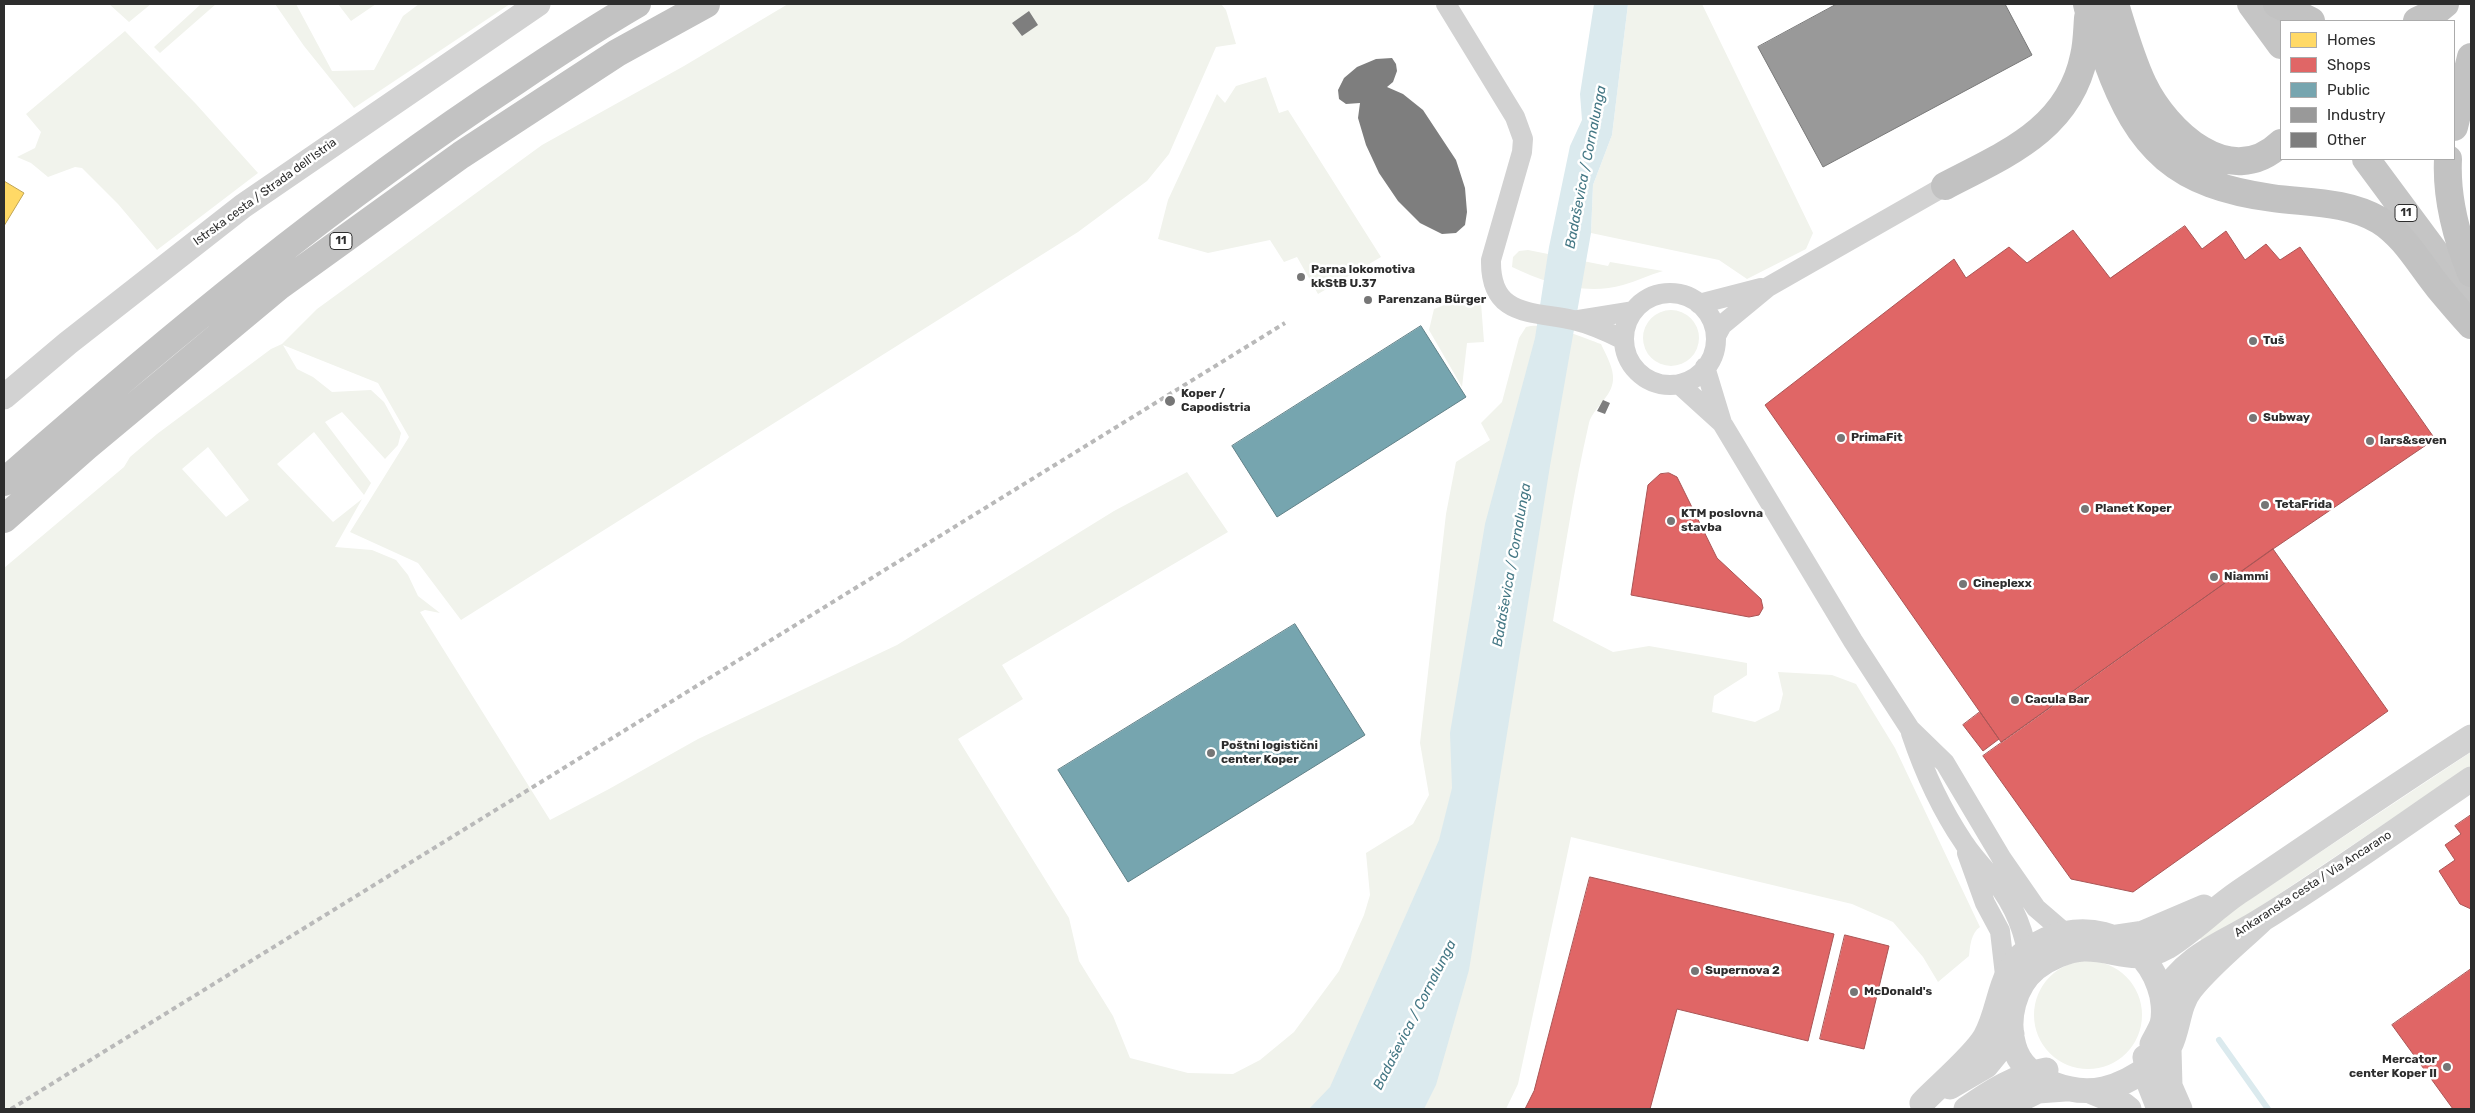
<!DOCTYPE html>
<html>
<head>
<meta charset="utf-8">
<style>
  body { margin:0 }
  #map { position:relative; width:2475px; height:1113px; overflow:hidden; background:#fff; font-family:Rubik,sans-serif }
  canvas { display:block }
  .frame { position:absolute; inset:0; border:5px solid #2d2d2d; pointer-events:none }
  .legend { position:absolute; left:2280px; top:20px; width:175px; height:140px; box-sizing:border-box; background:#fff; border:1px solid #ababab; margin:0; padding:6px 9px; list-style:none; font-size:15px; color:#2d2d2d }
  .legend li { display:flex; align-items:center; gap:10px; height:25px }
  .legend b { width:25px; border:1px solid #ababab }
</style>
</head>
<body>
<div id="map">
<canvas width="2475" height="1113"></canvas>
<div class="frame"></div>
<ul class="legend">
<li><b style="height:14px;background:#ffd966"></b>Homes</li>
<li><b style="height:14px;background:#e06666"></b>Shops</li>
<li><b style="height:14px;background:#76a5af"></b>Public</li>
<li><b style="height:14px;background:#999"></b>Industry</li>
<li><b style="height:14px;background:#7e7e7e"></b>Other</li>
</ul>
</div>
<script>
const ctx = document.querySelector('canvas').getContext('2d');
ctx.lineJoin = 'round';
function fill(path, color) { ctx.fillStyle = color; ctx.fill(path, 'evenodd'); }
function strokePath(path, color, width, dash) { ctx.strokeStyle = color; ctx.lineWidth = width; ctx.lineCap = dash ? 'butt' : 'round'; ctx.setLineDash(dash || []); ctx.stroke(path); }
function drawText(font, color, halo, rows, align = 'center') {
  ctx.font = font + ' Rubik,sans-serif'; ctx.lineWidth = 5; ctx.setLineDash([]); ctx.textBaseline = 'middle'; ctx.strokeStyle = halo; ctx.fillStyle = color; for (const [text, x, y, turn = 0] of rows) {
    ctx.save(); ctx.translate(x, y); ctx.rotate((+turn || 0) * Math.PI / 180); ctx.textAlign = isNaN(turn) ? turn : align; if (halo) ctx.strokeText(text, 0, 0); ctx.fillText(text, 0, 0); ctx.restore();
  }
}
const green = new Path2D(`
  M 109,4 L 151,4 L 129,22 Z
  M 201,4 L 216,4 L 160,53 L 154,47 Z
  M 275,4 L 296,4 L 332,71 L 374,70 L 403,16 L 419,4 L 510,4 L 354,108 L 304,46 Z
  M 338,4 L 376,4 L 351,21 Z
  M 788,4 L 1221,4 L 1226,10 L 1236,44 L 1216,47 L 1169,154 L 1147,181 L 1078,232 L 461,620 L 418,563 L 350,532 L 409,437 L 378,383 L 283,345 L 297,369 L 313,377 L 332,392 L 371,390 L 384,402 L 401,433 L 398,445 L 385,459 L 342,412 L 325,422 L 371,483 L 364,495 L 314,432 L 277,464 L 333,522 L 362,499 L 335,547 L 372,550 L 396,560 L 408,575 L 418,596 L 440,613 L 425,610 L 420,612 L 550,820 L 609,789 L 698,739 L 897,645 L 1114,511 L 1187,472 L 1228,532 L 1002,665 L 1023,699 L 958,739 L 1069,918 L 1079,961 L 1113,1016 L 1130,1058 L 1188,1073 L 1233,1074 L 1260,1060 L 1294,1032 L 1339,971 L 1364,915 L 1370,895 L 1366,853 L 1413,824 L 1429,795 L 1420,743 L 1446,514 L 1456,462 L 1490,440 L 1481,423 L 1502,402 L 1519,338 L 1526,327 C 1546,321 1582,337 1601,344 C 1606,355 1614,368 1613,380 C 1612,397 1593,408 1589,423 C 1574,488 1564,555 1553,621 L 1613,652 L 1649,646 L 1747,663 L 1747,675 L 1714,696 L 1712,712 L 1755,722 L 1779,710 L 1783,694 L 1778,672 L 1832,675 L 1856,684 L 1895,748 L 1980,927 C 1971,933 1970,946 1969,956 L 1938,982 L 1923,957 L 1893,922 L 1852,904 L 1571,837 L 1518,1084 L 1506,1109 L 4,1109 L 4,568 L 124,467 L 130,457 L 157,434 L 271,349 L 282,344 L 317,309 L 542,145 L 684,66 ZM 208,447 L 249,500 L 226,517 L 182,469 Z
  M 1628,4 L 1702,4 L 1813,233 L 1806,249 L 1747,279 L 1719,260 L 1591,233 L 1593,185 L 1612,135 Z
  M 125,31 L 196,104 L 258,173 L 157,250 L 118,204 L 82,168 L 75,167 L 48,177 L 31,163 L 17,157 L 35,148 L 41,132 L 26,114 Z
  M 1266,77 L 1279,113 L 1288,110 L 1381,257 L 1318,294 L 1297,257 L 1284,262 L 1270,240 L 1208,253 L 1158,239 L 1168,200 L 1217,94 L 1225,103 L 1236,86 Z
  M 1528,250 L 1608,266 L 1610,262 L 1663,271 C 1649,275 1637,281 1623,285 C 1586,296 1545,283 1512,267 L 1513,257 L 1519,251 Z
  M 1468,296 L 1481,303 L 1484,342 L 1467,343 L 1462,387 L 1429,330 L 1434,309 Z
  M1643 338a28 28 0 1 1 56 0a28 28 0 1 1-56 0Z
  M 2471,752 L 2471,766 L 2204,944 L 2197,934 Z
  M2034 1015a54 54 0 1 1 108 0a54 54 0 1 1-108 0Z`);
const water = new Path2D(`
  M 1594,4 L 1628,4 L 1612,135 L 1593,185 L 1591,233 L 1550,466 L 1469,970 L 1436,1085 L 1424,1109 L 1309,1109 L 1330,1087 L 1439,840 L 1452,788 L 1450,733 L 1485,524 L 1535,338 L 1549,247 L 1570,146 L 1582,120 L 1580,94 Z`);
const homes = new Path2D(`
  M 4,181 L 24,193 L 4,226 Z`);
const shops = new Path2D(`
  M 2185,226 L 2202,249 L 2226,231 L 2245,260 L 2266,244 L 2280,260 L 2300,247 L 2435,439 L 2273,549 L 2001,742 L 1765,405 L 1954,259 L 1966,278 L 2009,247 L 2027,263 L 2073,230 L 2110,278 Z
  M 1669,473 L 1677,477 L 1681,485 L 1717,558 L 1761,599 L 1763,608 L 1759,615 L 1749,617 L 1631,595 L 1648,485 L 1660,474 Z
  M 2273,549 L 2388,711 L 2133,892 L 2071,879 L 1983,756 Z
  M 1980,712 L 1999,739 L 1983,751 L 1963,725 Z
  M 2471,815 L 2471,909 L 2460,904 L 2439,871 L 2455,860 L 2445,845 L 2461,834 L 2455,826 Z
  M 1590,877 L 1834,934 L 1808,1041 L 1677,1009 L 1650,1109 L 1525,1109 L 1534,1091 Z
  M 1845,935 L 1889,946 L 1864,1049 L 1820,1039 Z
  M 2471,969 L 2471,1109 L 2453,1109 L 2392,1025 Z`);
const public = new Path2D(`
  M 1421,326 L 1466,397 L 1277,517 L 1232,446 Z
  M 1295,624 L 1365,735 L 1128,882 L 1058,770 Z`);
const industry = new Path2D(`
  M 1837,4 L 2005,4 L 2032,55 L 1823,167 L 1758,47 Z`);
const stream = new Path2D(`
  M 2219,1040 L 2268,1109`);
const building = new Path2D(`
  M 1029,11 L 1038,25 L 1022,36 L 1012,23 Z
  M 1392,58 L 1396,64 L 1397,71 L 1393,82 L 1387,87 L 1403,94 L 1423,110 L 1456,160 L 1465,188 L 1467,212 L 1465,225 L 1456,233 L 1442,234 L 1420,223 L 1398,201 L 1379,173 L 1366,145 L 1358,118 L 1360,103 L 1346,104 L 1339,99 L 1338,90 L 1344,78 L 1357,67 L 1376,59 Z
  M 1603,400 L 1610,403 L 1605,414 L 1597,411 Z`);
const minor = new Path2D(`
  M 1446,4 L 1515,117 L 1523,139 L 1522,152 L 1491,260 C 1490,317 1531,311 1573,320 C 1590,324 1608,332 1624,340
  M1624 339a46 46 0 1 1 92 0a46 46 0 1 1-92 0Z
  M 1699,304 L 1761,288
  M 1577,320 L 1633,311
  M 1716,336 L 1722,325 L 1768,287 L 1945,186
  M 1705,367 L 1722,423 L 1853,641 L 1910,729 L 1945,763 L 2002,859 L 2036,908 L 2065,933
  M 1679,384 L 1722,423
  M 1911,733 C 1924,772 1941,809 1964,843 C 1973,857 1985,869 1995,881 C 2014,905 2026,935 2029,965
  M 1967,853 L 1985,903 L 2000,931 L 2005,975`);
const tertiary = new Path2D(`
  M 4,397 L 68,343 L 243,206 L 538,4
  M 2262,920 C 2239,942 2211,964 2191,989 C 2178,1005 2179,1028 2170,1046 C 2166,1055 2157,1061 2150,1066 C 2120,1089 2089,1098 2053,1084 C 2035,1077 2019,1065 2014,1046 C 2006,1019 2014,986 2036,968 C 2049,958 2067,950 2084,949 C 2115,948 2134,966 2167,947 C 2193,931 2214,909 2239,892 C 2316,840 2393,787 2471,737
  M 2116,937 L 2143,933 L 2204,907
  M 2162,996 C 2187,953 2224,944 2263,919 C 2334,875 2402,826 2471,779
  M 2169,1049 L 2170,1086 L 2180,1109
  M 2145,1057 L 2150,1086 L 2159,1109
  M 1950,1087 L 1986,1066 L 2012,1034
  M 2092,1092 L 2124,1105 L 2129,1109
  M 1922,1103 C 1938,1086 1974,1056 1985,1037 C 2002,1007 1997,972 2028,950 C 2074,916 2140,930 2159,986 C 2163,996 2165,1013 2162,1024 C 2160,1030 2155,1038 2152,1044
  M 1966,1109 C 1990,1092 2017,1075 2046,1070
  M 2001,1109 L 2038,1091 L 2065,1089`);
const primary = new Path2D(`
  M 2251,4 L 2281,45
  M 2366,159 L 2446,267 L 2471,295`);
const trunk = new Path2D(`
  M 2087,4 C 2091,23 2100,42 2107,61 C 2139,150 2177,185 2272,198 C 2308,203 2346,201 2379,220 C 2405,236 2420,265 2439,288 C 2449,300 2460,313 2471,325
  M 2115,4 C 2123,30 2131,59 2143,84 C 2166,132 2230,192 2281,143
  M 2277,4 L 2311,21
  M 2417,21 L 2434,13 L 2445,4
  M 2454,127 L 2471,57
  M 2448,159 C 2446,199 2456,236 2471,273
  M 1945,186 C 2004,155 2069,130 2084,56 C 2087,44 2087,31 2088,18
  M 4,482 C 167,339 335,200 516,81 C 556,54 596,28 637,4
  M 4,519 L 87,446 L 278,287 L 461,155 L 617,53 L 706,4`);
const rail = new Path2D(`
  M 11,1109 L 1285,323`);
const markers = [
  [1301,277,5,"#767676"],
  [1368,300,5,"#767676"],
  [2253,341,5,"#767676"],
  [1170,401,6,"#767676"],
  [2253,418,5,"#767676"],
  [1841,438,5,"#767676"],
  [2370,441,5,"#767676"],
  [2265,505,5,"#767676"],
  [2085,509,5,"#767676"],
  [1671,521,5,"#767676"],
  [2214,577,5,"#767676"],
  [1963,584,5,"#767676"],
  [2015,700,5,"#767676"],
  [1211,753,5,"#767676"],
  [1695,971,5,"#767676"],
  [1854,992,5,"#767676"],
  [2447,1067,5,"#767676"]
];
const shields = [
  [2406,213,22],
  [341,241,22]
];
const shieldNames = [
  ["11",2406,213],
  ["11",341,241]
];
const streetNames = [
  ["Istrska cesta / Strada dell'Istria",265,192,-36],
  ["Ankaranska cesta / Via Ancarano",2313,884,-33]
];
const poiNames = [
  ["Parna lokomotiva",1311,270],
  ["kkStB U.37",1311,284],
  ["Parenzana Bürger",1378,300],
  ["Tuš",2263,341],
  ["Koper /",1181,394],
  ["Capodistria",1181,408],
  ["Subway",2263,418],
  ["PrimaFit",1851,438],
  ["lars&seven",2380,441],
  ["TetaFrida",2275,505],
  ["Planet Koper",2095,509],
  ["KTM poslovna",1681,514],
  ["stavba",1681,528],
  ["Niammi",2224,577],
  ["Cineplexx",1973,584],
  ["Cacula Bar",2025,700],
  ["Poštni logistični",1221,746],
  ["center Koper",1221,760],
  ["Supernova 2",1705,971],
  ["McDonald's",1864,992],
  ["Mercator",2437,1060,"right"],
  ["center Koper II",2437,1074,"right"]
];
const waterNames = [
  ["Badaševica / Cornalunga",1586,167,-79],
  ["Badaševica / Cornalunga",1512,565,-80],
  ["Badaševica / Cornalunga",1415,1015,-63]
];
fill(green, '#f1f3ec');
fill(water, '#dbeaee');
fill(homes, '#ffd966');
strokePath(homes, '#c0a555', 1);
fill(shops, '#e06666');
strokePath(shops, '#a55', 1);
fill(public, '#76a5af');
strokePath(public, '#608188', 1);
fill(industry, '#999');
strokePath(industry, '#797979', 1);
strokePath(stream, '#dbeaee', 6);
fill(building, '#7e7e7e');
strokePath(minor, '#d2d2d2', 20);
strokePath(tertiary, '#d2d2d2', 25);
strokePath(primary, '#c5c5c5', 28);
strokePath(trunk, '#c2c2c2', 28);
strokePath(rail, '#b9b9b9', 4, [5, 4]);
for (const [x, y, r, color] of markers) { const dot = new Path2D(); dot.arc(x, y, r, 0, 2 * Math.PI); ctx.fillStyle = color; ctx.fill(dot); strokePath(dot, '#fff', 2); }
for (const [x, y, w] of shields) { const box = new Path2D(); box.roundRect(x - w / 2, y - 8.5, w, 17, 4); ctx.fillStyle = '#fff'; ctx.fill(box); strokePath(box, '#2d2d2d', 1); }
drawText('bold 11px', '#2d2d2d', null, shieldNames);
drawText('12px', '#2d2d2d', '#fff', streetNames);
drawText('bold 12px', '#2d2d2d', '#fff', poiNames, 'left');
drawText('italic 14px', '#457885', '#fff', waterNames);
</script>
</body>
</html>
